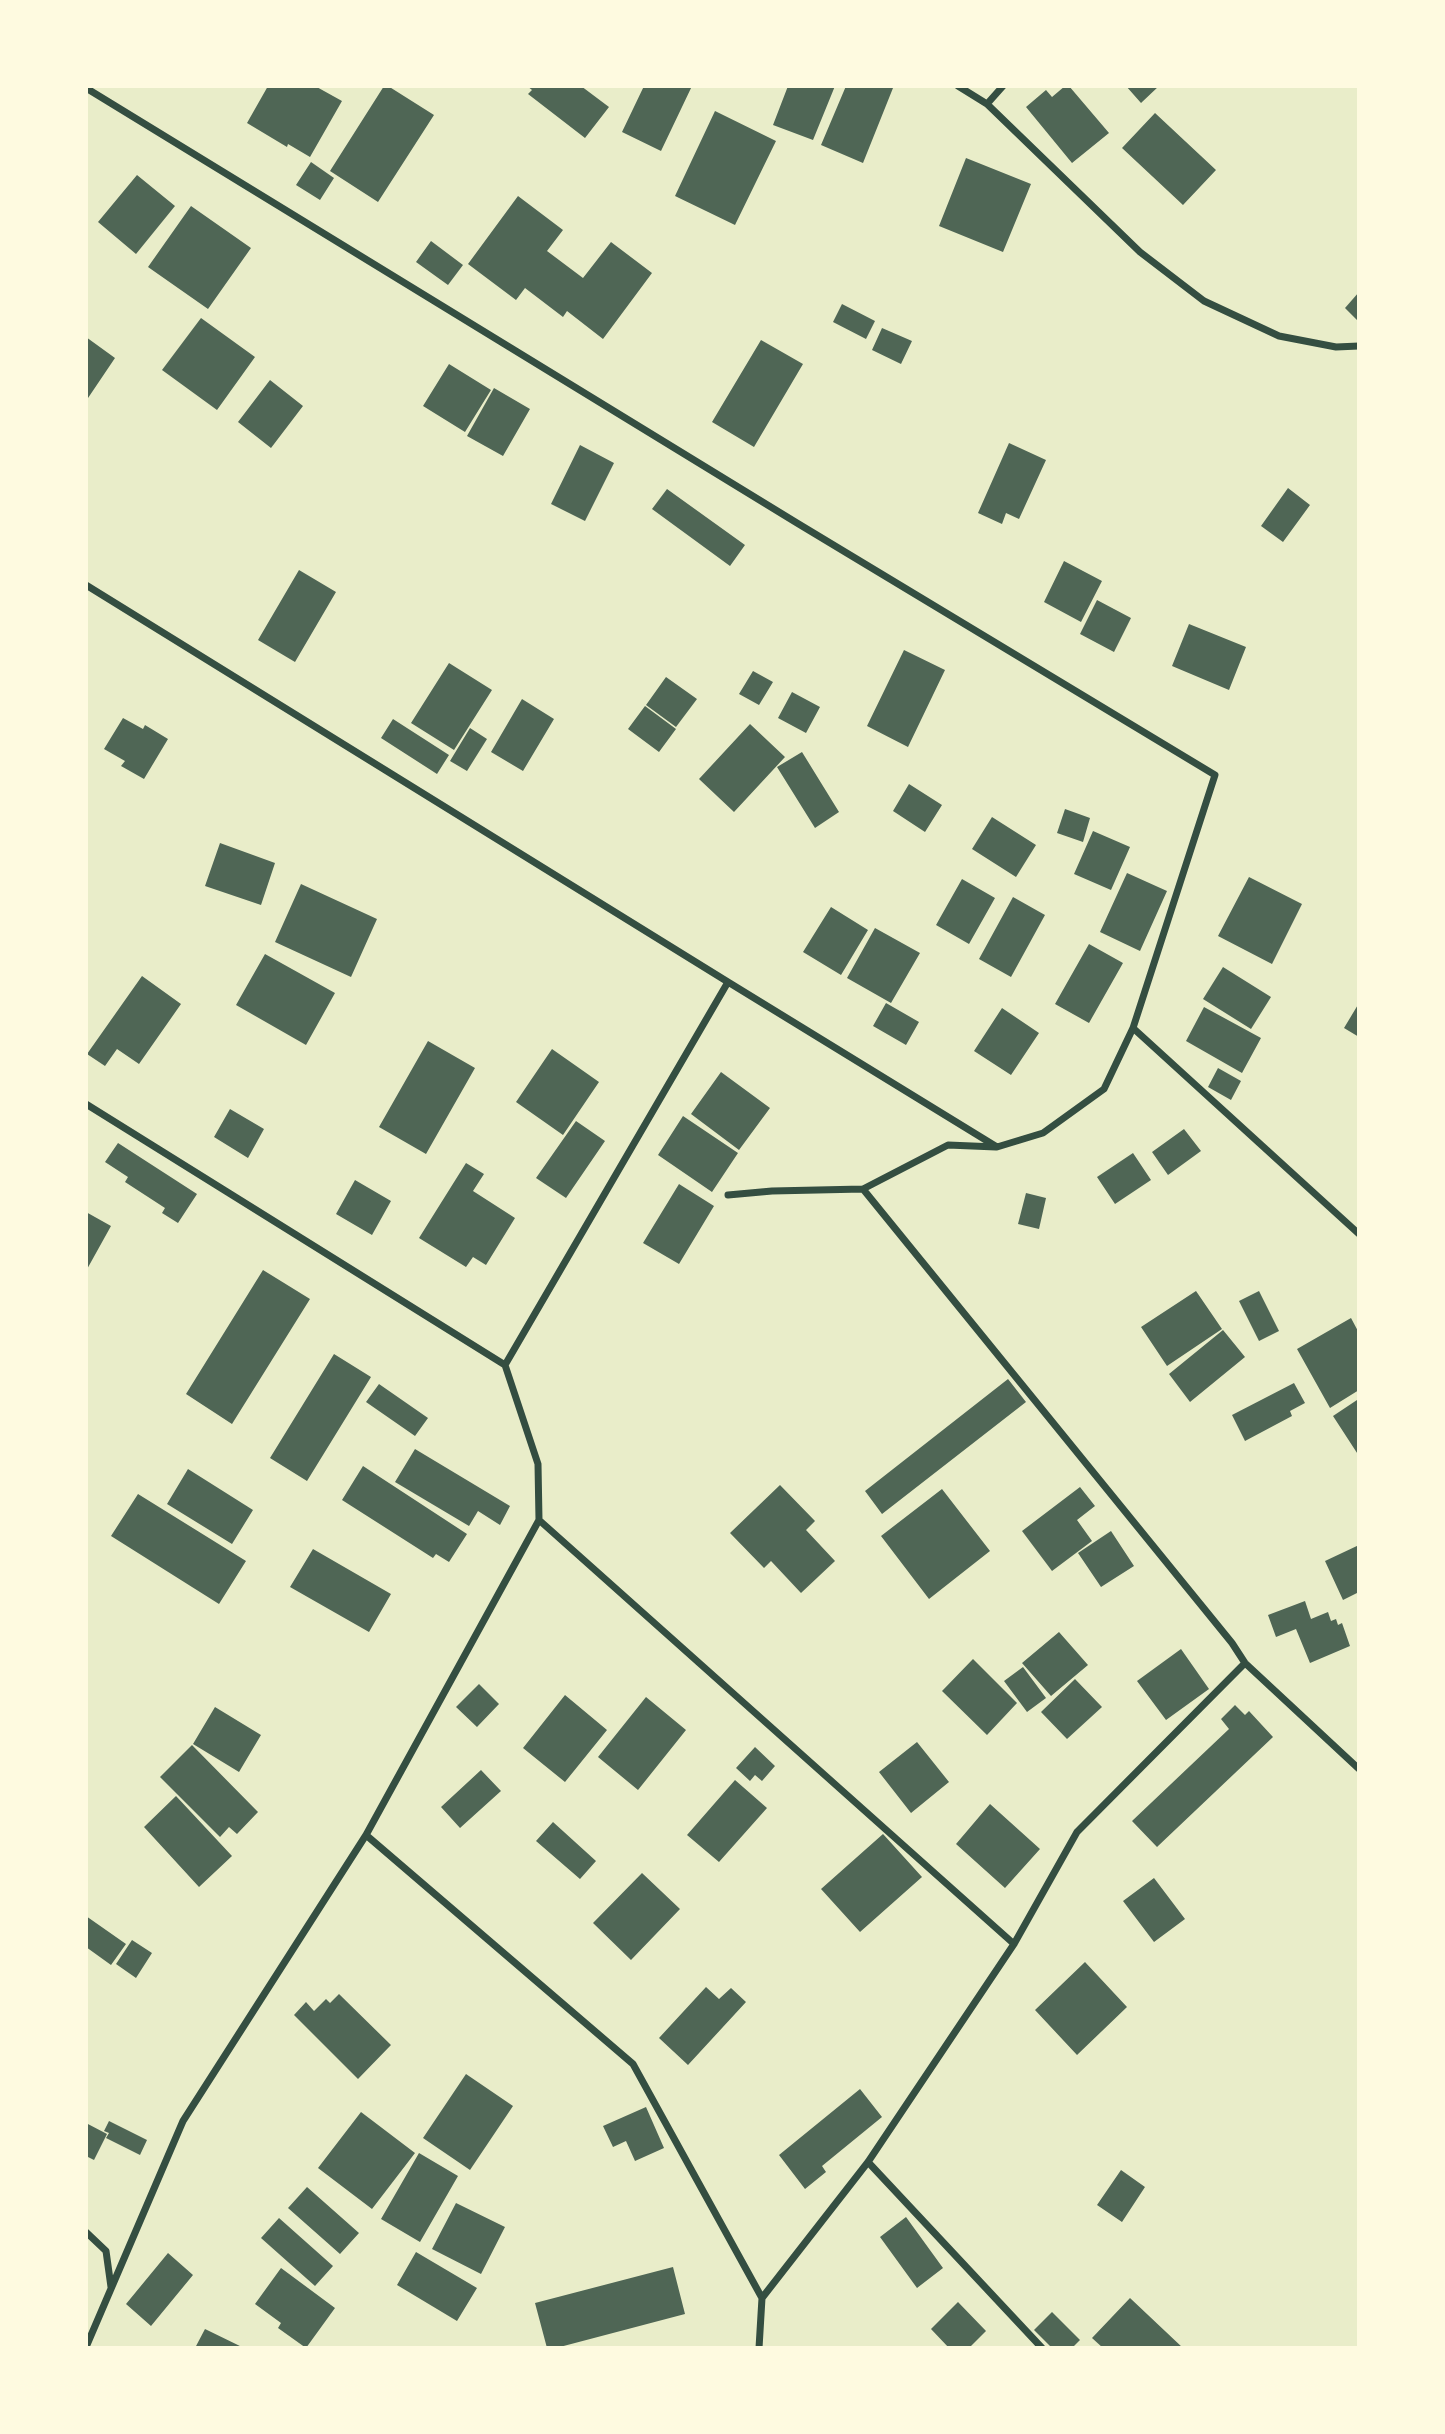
<!DOCTYPE html>
<html>
<head>
<meta charset="utf-8">
<style>
  body { margin:0 }
  #map { position:relative; width:1445px; height:2434px; overflow:hidden; background:#e9edc9; font-family:Signika,sans-serif }
  canvas { display:block }
  .frame { position:absolute; inset:0; border:88px solid #fefae0; pointer-events:none }
</style>
</head>
<body>
<div id="map">
<canvas width="1445" height="2434"></canvas>
<div class="frame"></div>
</div>
<script>
const ctx = document.querySelector('canvas').getContext('2d');
ctx.lineJoin = 'round';
function fill(path, color) { ctx.fillStyle = color; ctx.fill(path, 'evenodd'); }
function strokePath(path, color, width, dash) { ctx.strokeStyle = color; ctx.lineWidth = width; ctx.lineCap = dash ? 'butt' : 'round'; ctx.setLineDash(dash || []); ctx.stroke(path); }
const building = new Path2D(`
  M 268,86 L 315,86 L 342,101 L 310,157 L 288,144 L 287,147 L 247,123 Z
  M 384,86 L 388,86 L 434,115 L 378,202 L 330,171 Z
  M 527,86 L 581,86 L 609,107 L 585,138 L 528,94 L 532,90 Z
  M 644,86 L 692,86 L 661,151 L 622,132 Z
  M 788,86 L 835,86 L 813,140 L 773,125 Z
  M 846,86 L 888,86 L 893,88 L 863,163 L 821,145 Z
  M 1065,86 L 1069,86 L 1109,133 L 1072,163 L 1026,107 L 1046,90 L 1052,97 Z
  M 1126,86 L 1159,86 L 1141,103 Z
  M 715,111 L 776,141 L 735,225 L 675,196 Z
  M 1155,113 L 1216,170 L 1183,205 L 1122,148 Z
  M 966,158 L 1031,184 L 1003,252 L 939,226 Z
  M 311,162 L 334,178 L 320,200 L 296,185 Z
  M 137,175 L 175,206 L 136,254 L 98,222 Z
  M 518,196 L 563,230 L 547,251 L 583,278 L 611,242 L 652,273 L 603,339 L 567,311 L 563,317 L 525,288 L 516,300 L 468,264 Z
  M 191,206 L 251,248 L 208,309 L 148,267 Z
  M 431,241 L 463,265 L 448,285 L 416,262 Z
  M 1359,292 L 1359,322 L 1345,308 Z
  M 842,304 L 875,321 L 866,339 L 833,322 Z
  M 201,318 L 255,357 L 217,410 L 162,370 Z
  M 882,328 L 912,341 L 901,364 L 872,350 Z
  M 86,337 L 115,358 L 86,401 Z
  M 761,340 L 803,364 L 754,447 L 712,422 Z
  M 449,364 L 491,390 L 465,432 L 423,406 Z
  M 270,380 L 303,406 L 271,448 L 238,422 Z
  M 494,388 L 530,409 L 503,456 L 467,436 Z
  M 1009,443 L 1046,460 L 1019,519 L 1006,513 L 1002,524 L 978,513 Z
  M 580,445 L 614,463 L 585,521 L 551,504 Z
  M 1288,488 L 1310,505 L 1283,542 L 1261,526 Z
  M 667,489 L 745,545 L 730,566 L 652,509 Z
  M 1064,561 L 1102,581 L 1081,622 L 1044,602 Z
  M 299,570 L 336,592 L 295,662 L 258,640 Z
  M 1097,600 L 1131,618 L 1114,652 L 1080,634 Z
  M 1189,624 L 1246,647 L 1229,690 L 1172,666 Z
  M 904,650 L 945,670 L 908,747 L 867,726 Z
  M 449,663 L 492,690 L 454,750 L 411,723 Z
  M 753,671 L 773,682 L 759,705 L 739,694 Z
  M 666,677 L 697,699 L 676,727 L 646,705 Z
  M 792,692 L 820,707 L 806,733 L 778,718 Z
  M 522,699 L 554,719 L 523,771 L 491,752 Z
  M 645,706 L 676,729 L 659,752 L 628,729 Z
  M 123,718 L 143,729 L 145,725 L 168,739 L 144,779 L 121,766 L 125,761 L 104,749 Z
  M 393,719 L 449,755 L 437,774 L 381,738 Z
  M 750,724 L 785,757 L 734,812 L 699,779 Z
  M 470,728 L 487,739 L 467,771 L 450,761 Z
  M 802,752 L 839,812 L 815,828 L 777,767 Z
  M 909,784 L 942,805 L 925,832 L 893,811 Z
  M 1065,809 L 1090,818 L 1083,842 L 1057,833 Z
  M 992,817 L 1036,845 L 1016,877 L 972,849 Z
  M 1093,831 L 1130,847 L 1111,890 L 1074,874 Z
  M 220,843 L 275,863 L 261,905 L 205,886 Z
  M 1127,873 L 1167,891 L 1140,951 L 1100,932 Z
  M 1249,877 L 1302,904 L 1272,964 L 1218,936 Z
  M 962,879 L 995,898 L 969,944 L 936,925 Z
  M 301,884 L 377,919 L 351,977 L 275,942 Z
  M 1013,897 L 1045,915 L 1011,977 L 979,959 Z
  M 831,907 L 868,930 L 841,975 L 803,952 Z
  M 875,928 L 920,953 L 891,1003 L 847,978 Z
  M 1089,944 L 1123,963 L 1089,1023 L 1055,1004 Z
  M 265,954 L 335,993 L 306,1045 L 236,1005 Z
  M 1223,967 L 1271,997 L 1251,1029 L 1203,999 Z
  M 142,976 L 181,1004 L 139,1064 L 117,1049 L 105,1066 L 87,1054 Z
  M 886,1003 L 919,1022 L 906,1045 L 873,1026 Z
  M 1359,1003 L 1359,1037 L 1344,1028 Z
  M 1204,1007 L 1261,1038 L 1242,1073 L 1186,1041 Z
  M 1002,1008 L 1039,1033 L 1011,1075 L 974,1051 Z
  M 428,1041 L 475,1068 L 426,1154 L 379,1127 Z
  M 552,1049 L 599,1082 L 563,1135 L 516,1102 Z
  M 1218,1068 L 1241,1081 L 1231,1100 L 1208,1087 Z
  M 721,1072 L 770,1108 L 739,1150 L 691,1114 Z
  M 230,1109 L 264,1129 L 248,1158 L 214,1137 Z
  M 683,1116 L 738,1153 L 712,1192 L 658,1155 Z
  M 576,1121 L 605,1141 L 566,1198 L 536,1178 Z
  M 1184,1129 L 1201,1151 L 1168,1175 L 1152,1152 Z
  M 118,1143 L 197,1194 L 178,1223 L 162,1213 L 165,1208 L 125,1182 L 128,1177 L 105,1162 Z
  M 1133,1153 L 1151,1180 L 1115,1204 L 1097,1177 Z
  M 466,1163 L 484,1174 L 473,1191 L 515,1218 L 486,1265 L 473,1257 L 466,1267 L 419,1238 Z
  M 355,1180 L 391,1201 L 372,1235 L 336,1214 Z
  M 679,1184 L 714,1206 L 679,1264 L 643,1243 Z
  M 1026,1193 L 1046,1198 L 1039,1229 L 1018,1224 Z
  M 86,1212 L 111,1226 L 86,1271 Z
  M 263,1270 L 310,1299 L 232,1424 L 186,1394 Z
  M 1196,1291 L 1222,1329 L 1167,1366 L 1141,1327 Z
  M 1259,1291 L 1279,1331 L 1259,1341 L 1239,1301 Z
  M 1351,1318 L 1359,1333 L 1359,1390 L 1330,1408 L 1297,1349 Z
  M 1223,1330 L 1245,1357 L 1190,1402 L 1169,1374 Z
  M 334,1354 L 371,1377 L 307,1481 L 270,1458 Z
  M 1008,1379 L 1026,1402 L 882,1514 L 865,1491 Z
  M 1294,1383 L 1305,1403 L 1290,1411 L 1292,1416 L 1245,1441 L 1232,1415 Z
  M 379,1384 L 428,1418 L 415,1436 L 366,1402 Z
  M 1357,1400 L 1359,1403 L 1359,1456 L 1333,1416 Z
  M 415,1449 L 510,1506 L 500,1525 L 478,1511 L 469,1526 L 395,1482 Z
  M 363,1466 L 467,1534 L 449,1562 L 436,1554 L 433,1558 L 342,1500 Z
  M 188,1469 L 253,1510 L 232,1544 L 167,1504 Z
  M 780,1485 L 815,1521 L 806,1530 L 835,1561 L 801,1593 L 771,1561 L 764,1568 L 730,1533 Z
  M 1080,1487 L 1095,1506 L 1077,1520 L 1092,1541 L 1052,1571 L 1022,1531 Z
  M 942,1489 L 990,1551 L 929,1599 L 881,1536 Z
  M 138,1494 L 246,1561 L 219,1604 L 111,1536 Z
  M 1111,1531 L 1134,1566 L 1101,1587 L 1078,1553 Z
  M 1359,1545 L 1359,1592 L 1343,1600 L 1325,1561 Z
  M 313,1549 L 391,1594 L 369,1632 L 290,1587 Z
  M 1305,1601 L 1311,1619 L 1328,1612 L 1331,1621 L 1336,1619 L 1338,1625 L 1342,1623 L 1350,1646 L 1310,1663 L 1296,1629 L 1276,1637 L 1268,1615 Z
  M 1059,1632 L 1088,1665 L 1051,1696 L 1022,1663 Z
  M 1181,1649 L 1209,1689 L 1166,1720 L 1137,1681 Z
  M 973,1659 L 1017,1703 L 987,1735 L 942,1691 Z
  M 1023,1667 L 1046,1698 L 1027,1712 L 1004,1681 Z
  M 1075,1679 L 1102,1707 L 1067,1739 L 1041,1712 Z
  M 479,1684 L 499,1704 L 477,1727 L 456,1707 Z
  M 565,1695 L 607,1730 L 565,1782 L 523,1748 Z
  M 646,1697 L 686,1730 L 638,1790 L 598,1757 Z
  M 1235,1705 L 1245,1715 L 1249,1711 L 1273,1737 L 1157,1847 L 1132,1821 L 1229,1729 L 1221,1719 Z
  M 215,1707 L 261,1735 L 239,1772 L 193,1744 Z
  M 917,1742 L 949,1782 L 911,1813 L 879,1772 Z
  M 192,1745 L 258,1812 L 237,1834 L 229,1827 L 220,1837 L 160,1777 Z
  M 755,1747 L 775,1766 L 762,1781 L 755,1775 L 750,1781 L 736,1768 Z
  M 481,1770 L 501,1791 L 460,1828 L 441,1807 Z
  M 735,1780 L 767,1808 L 719,1862 L 687,1835 Z
  M 176,1796 L 232,1856 L 199,1887 L 144,1827 Z
  M 990,1804 L 1040,1849 L 1005,1888 L 956,1844 Z
  M 553,1822 L 596,1861 L 580,1879 L 536,1841 Z
  M 883,1834 L 922,1877 L 860,1932 L 821,1889 Z
  M 642,1873 L 680,1909 L 631,1960 L 593,1923 Z
  M 1154,1878 L 1185,1919 L 1154,1942 L 1123,1901 Z
  M 86,1916 L 126,1944 L 111,1965 L 86,1947 Z
  M 132,1940 L 152,1953 L 136,1978 L 116,1964 Z
  M 1085,1962 L 1127,2007 L 1077,2055 L 1035,2010 Z
  M 706,1987 L 719,1999 L 731,1988 L 746,2002 L 688,2065 L 659,2038 Z
  M 339,1994 L 391,2045 L 358,2079 L 294,2015 L 306,2002 L 314,2011 L 326,1999 L 330,2003 Z
  M 466,2074 L 513,2106 L 470,2170 L 423,2138 Z
  M 860,2089 L 882,2117 L 822,2166 L 826,2172 L 805,2189 L 779,2155 Z
  M 646,2107 L 664,2148 L 635,2161 L 626,2141 L 613,2147 L 603,2126 Z
  M 361,2112 L 415,2153 L 372,2209 L 318,2168 Z
  M 109,2121 L 147,2140 L 140,2155 L 106,2138 L 109,2133 L 104,2131 Z
  M 86,2123 L 107,2134 L 94,2160 L 86,2156 Z
  M 419,2153 L 458,2176 L 420,2242 L 381,2219 Z
  M 1121,2170 L 1145,2187 L 1122,2222 L 1097,2205 Z
  M 307,2187 L 359,2233 L 340,2254 L 288,2208 Z
  M 456,2203 L 505,2227 L 481,2274 L 432,2249 Z
  M 906,2217 L 943,2268 L 917,2288 L 880,2237 Z
  M 279,2218 L 333,2266 L 315,2286 L 261,2238 Z
  M 416,2252 L 477,2288 L 457,2321 L 397,2285 Z
  M 168,2253 L 193,2275 L 151,2326 L 126,2304 Z
  M 673,2267 L 685,2314 L 556,2348 L 547,2348 L 535,2303 Z
  M 281,2268 L 335,2308 L 306,2348 L 278,2328 L 281,2323 L 255,2304 Z
  M 1130,2298 L 1183,2348 L 1103,2348 L 1092,2338 Z
  M 958,2302 L 986,2331 L 969,2348 L 949,2348 L 931,2329 Z
  M 1052,2312 L 1080,2340 L 1072,2348 L 1052,2348 L 1034,2330 Z
  M 205,2329 L 244,2348 L 195,2348 Z`);
const minor = new Path2D(`
  M 958,86 L 987,104 L 1003,86
  M 86,88 L 797,523 L 1215,775 L 1133,1028 L 1104,1089 L 1043,1133 L 997,1147 L 728,982
  M 987,104 L 1140,252 L 1204,301 L 1279,336 L 1336,347 L 1359,346
  M 86,585 L 728,982 L 505,1365
  M 1133,1028 L 1359,1234
  M 86,1104 L 505,1365 L 538,1464 L 539,1520 L 1014,1944
  M 863,1189 L 1232,1643 L 1245,1663 L 1359,1769
  M 728,1195 L 772,1191 L 863,1189 L 948,1145 L 996,1147
  M 366,1835 L 633,2064 L 762,2298
  M 868,2162 L 1042,2348
  M 86,2232 L 106,2251 L 111,2287
  M 86,2347 L 183,2121 L 366,1835 L 539,1520
  M 759,2348 L 762,2298 L 868,2162 L 1014,1944 L 1077,1832 L 1245,1663`);
fill(building, '#4f6655');
strokePath(minor, '#344e41', 7);
</script>
</body>
</html>
